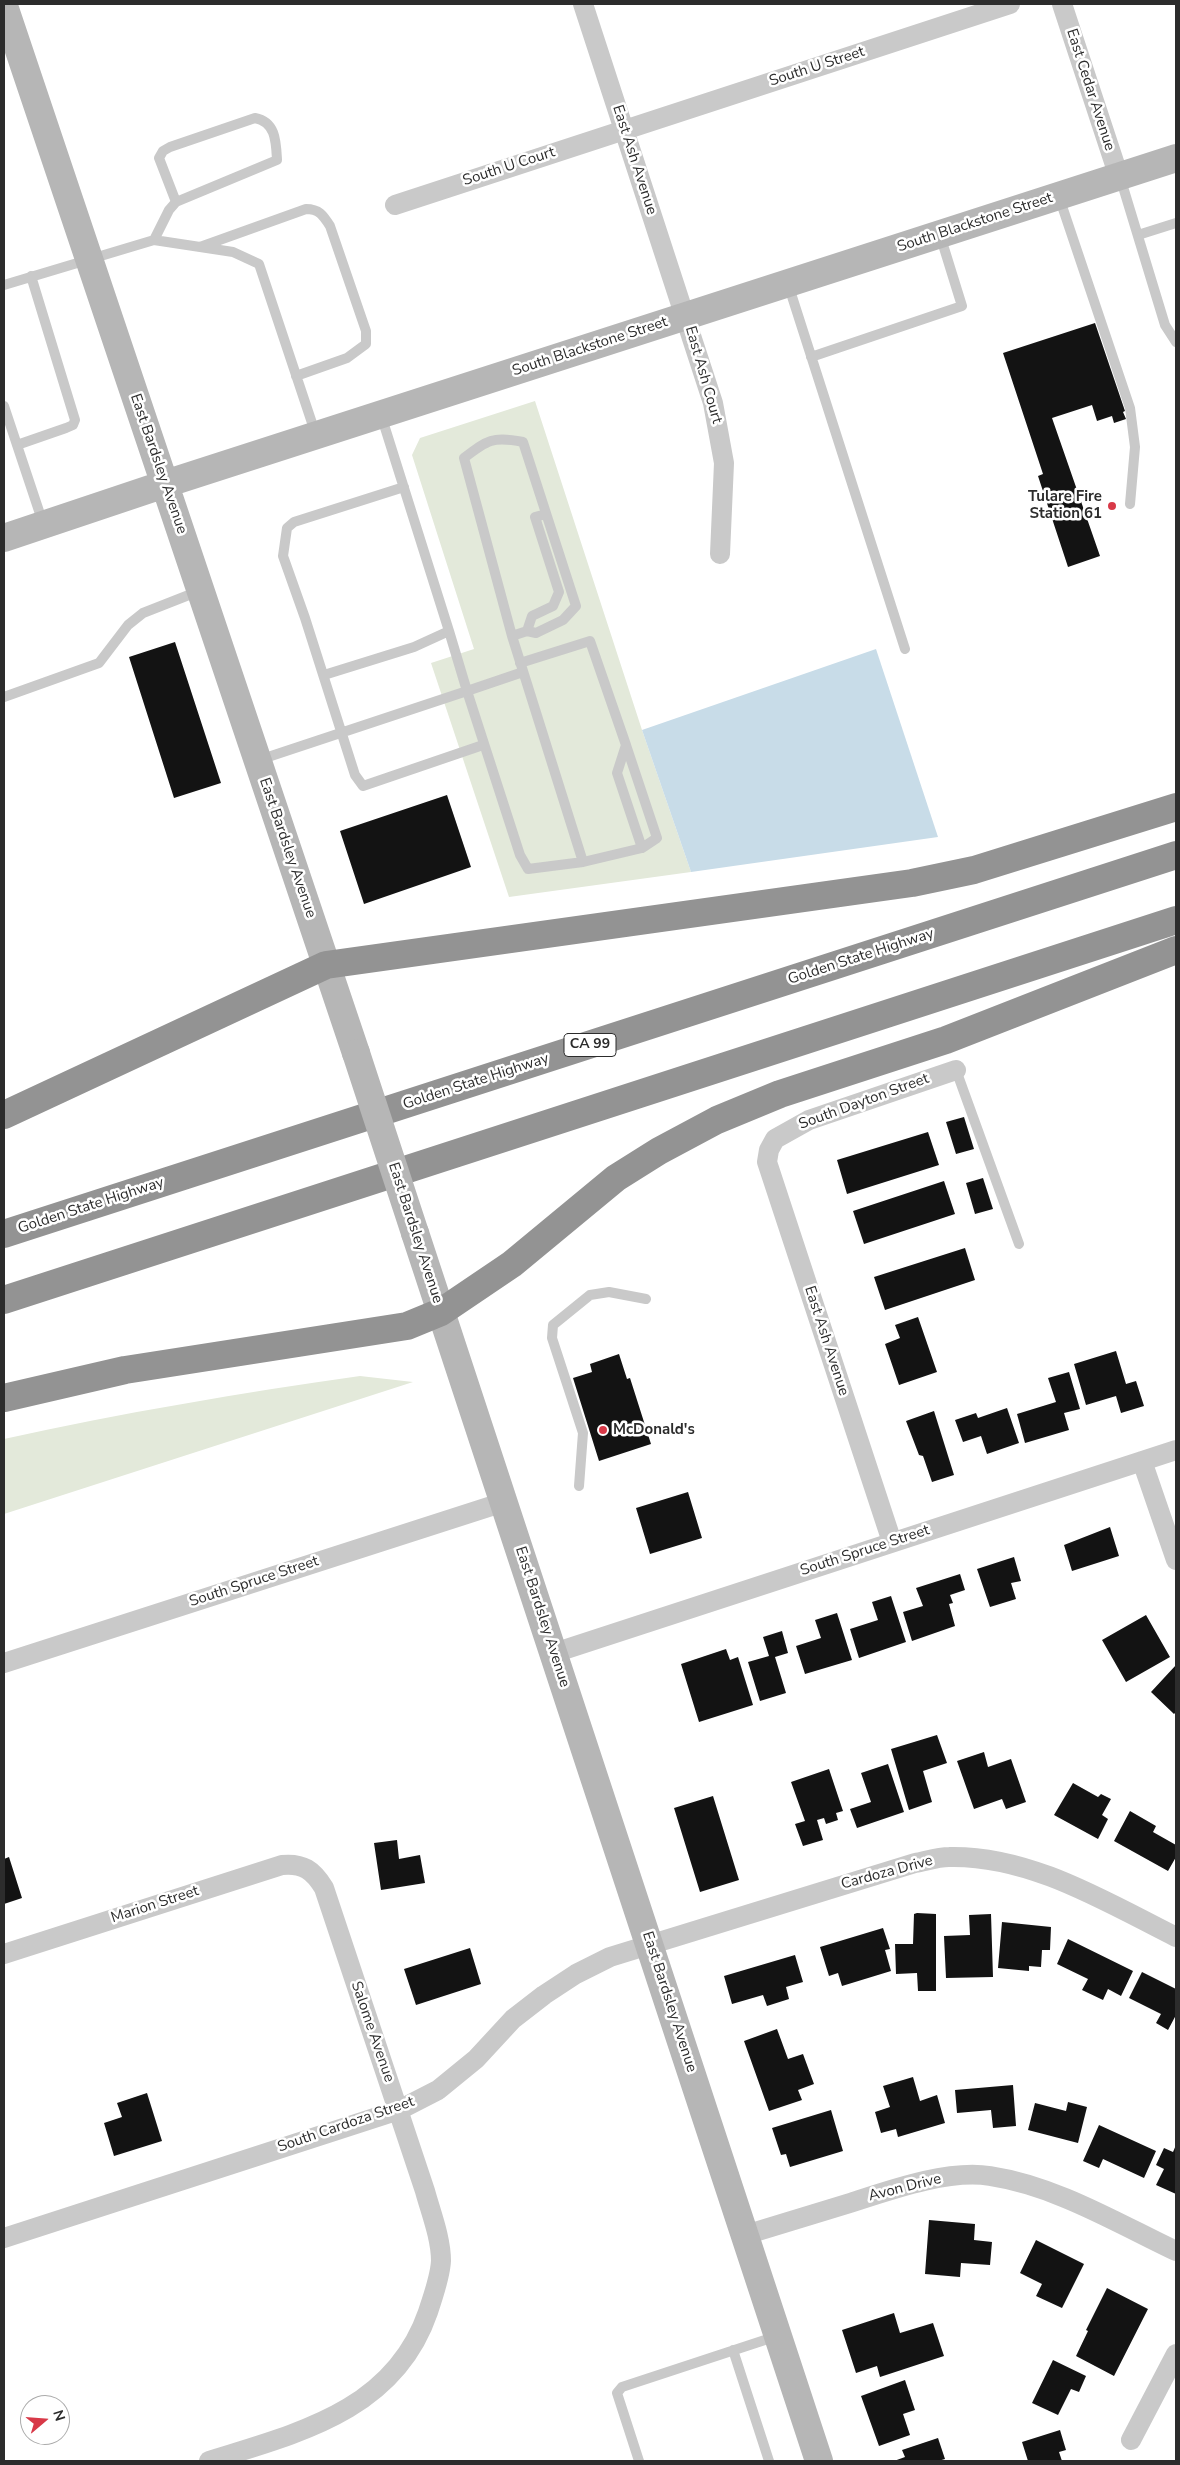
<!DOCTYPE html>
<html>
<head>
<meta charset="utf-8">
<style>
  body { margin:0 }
  #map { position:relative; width:1180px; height:2465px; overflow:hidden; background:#fff; font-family:"Nunito Sans",sans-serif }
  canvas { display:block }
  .frame { position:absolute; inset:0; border:5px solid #2c2c2c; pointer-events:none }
  .north { position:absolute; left:20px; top:2395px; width:50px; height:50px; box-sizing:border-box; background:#fff; border:1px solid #ababab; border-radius:50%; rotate:72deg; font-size:14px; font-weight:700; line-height:20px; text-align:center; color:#2c2c2c }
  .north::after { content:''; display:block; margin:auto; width:18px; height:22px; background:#d83948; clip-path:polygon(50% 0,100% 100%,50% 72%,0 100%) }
</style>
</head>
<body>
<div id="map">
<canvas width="1180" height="2465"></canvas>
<div class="frame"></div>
<div class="north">N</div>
</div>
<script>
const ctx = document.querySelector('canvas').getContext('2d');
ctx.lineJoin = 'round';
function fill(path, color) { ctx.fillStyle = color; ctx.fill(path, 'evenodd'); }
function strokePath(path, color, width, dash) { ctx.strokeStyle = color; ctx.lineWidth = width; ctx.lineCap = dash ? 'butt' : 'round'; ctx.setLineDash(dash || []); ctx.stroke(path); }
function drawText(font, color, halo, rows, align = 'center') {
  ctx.font = font + ' "Nunito Sans",sans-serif'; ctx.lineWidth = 5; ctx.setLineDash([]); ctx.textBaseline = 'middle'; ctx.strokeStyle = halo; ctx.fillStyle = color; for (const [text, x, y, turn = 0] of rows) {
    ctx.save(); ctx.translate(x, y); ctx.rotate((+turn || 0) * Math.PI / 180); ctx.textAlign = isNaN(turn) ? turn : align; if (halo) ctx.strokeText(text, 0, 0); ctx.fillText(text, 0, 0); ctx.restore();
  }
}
const green = new Path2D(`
  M 535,401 L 642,730 L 691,872 L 509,897 L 431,663 L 474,649 L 412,455 L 420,438 Z
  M 360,1376 L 413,1382 L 4,1514 L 4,1439 C 122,1413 240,1393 360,1376 Z`);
const water = new Path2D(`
  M 876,649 L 938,837 L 691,872 L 642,730 Z`);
const building = new Path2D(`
  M 1095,323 L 1125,411 L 1123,412 L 1126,419 L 1114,423 L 1112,416 L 1097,421 L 1092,405 L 1052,418 L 1100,556 L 1068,567 L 1038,476 L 1043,474 L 1003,353 Z
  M 175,642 L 221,783 L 174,798 L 129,657 Z
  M 447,795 L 471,867 L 364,904 L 340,831 Z
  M 964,1117 L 974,1149 L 956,1154 L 946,1122 Z
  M 928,1132 L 939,1165 L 847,1194 L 837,1160 Z
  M 983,1178 L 993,1209 L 975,1214 L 966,1183 Z
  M 944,1181 L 955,1214 L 864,1244 L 853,1211 Z
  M 965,1248 L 975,1280 L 885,1310 L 874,1277 Z
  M 918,1317 L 937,1372 L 899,1385 L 885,1344 L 900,1338 L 895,1325 Z
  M 1116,1351 L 1126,1384 L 1136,1381 L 1144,1406 L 1121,1413 L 1116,1396 L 1086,1405 L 1074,1364 Z
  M 619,1354 L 627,1379 L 630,1378 L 651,1444 L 599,1461 L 573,1378 L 592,1372 L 590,1364 Z
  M 1069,1372 L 1080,1409 L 1064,1413 L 1069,1430 L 1025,1443 L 1017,1414 L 1056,1402 L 1048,1378 Z
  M 1007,1408 L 1019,1443 L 987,1454 L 981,1436 L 963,1442 L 955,1420 L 976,1413 L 978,1418 Z
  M 934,1411 L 954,1475 L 932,1482 L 923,1456 L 919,1455 L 906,1421 Z
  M 688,1492 L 702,1538 L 650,1554 L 636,1508 Z
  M 1110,1527 L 1119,1556 L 1072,1571 L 1064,1545 Z
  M 1014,1557 L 1021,1581 L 1011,1583 L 1016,1599 L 990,1607 L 977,1569 Z
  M 960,1574 L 965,1590 L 950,1595 L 953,1603 L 949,1604 L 955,1626 L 912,1641 L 903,1612 L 923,1606 L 916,1588 Z
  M 891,1596 L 906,1642 L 859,1658 L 850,1629 L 878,1620 L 872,1602 Z
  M 837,1613 L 852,1660 L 805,1674 L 796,1646 L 821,1638 L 815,1620 Z
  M 1146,1615 L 1170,1657 L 1126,1682 L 1102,1640 Z
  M 782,1631 L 788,1653 L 775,1657 L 786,1693 L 760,1701 L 748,1662 L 769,1656 L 763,1637 Z
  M 726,1649 L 730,1660 L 738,1657 L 753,1705 L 699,1722 L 681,1664 Z
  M 1176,1665 L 1176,1712 L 1174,1714 L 1151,1692 Z
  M 937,1735 L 947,1763 L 923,1771 L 932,1802 L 909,1810 L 891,1749 Z
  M 984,1752 L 988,1767 L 1011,1759 L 1026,1802 L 1006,1809 L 1002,1799 L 974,1809 L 957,1761 Z
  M 888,1764 L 904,1812 L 857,1828 L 850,1809 L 871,1802 L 861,1773 Z
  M 829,1769 L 843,1811 L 836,1813 L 838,1820 L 826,1824 L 824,1818 L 817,1820 L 823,1840 L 803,1846 L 795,1824 L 805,1821 L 791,1782 Z
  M 1073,1783 L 1098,1797 L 1101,1794 L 1111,1799 L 1102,1815 L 1108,1819 L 1098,1839 L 1054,1815 Z
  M 713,1796 L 739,1880 L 700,1892 L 674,1808 Z
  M 1130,1811 L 1156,1826 L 1153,1832 L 1176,1845 L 1176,1857 L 1168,1871 L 1114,1841 Z
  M 397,1840 L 399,1859 L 420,1855 L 425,1883 L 381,1890 L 374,1843 Z
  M 9,1857 L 22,1898 L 4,1904 L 4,1859 Z
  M 917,1913 L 936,1914 L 936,1991 L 918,1991 L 917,1973 L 896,1974 L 895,1944 L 913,1944 L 914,1914 Z
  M 991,1914 L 993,1977 L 946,1978 L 944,1936 L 970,1935 L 969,1915 Z
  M 1002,1922 L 1051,1927 L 1050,1950 L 1042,1950 L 1041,1967 L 1029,1966 L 1029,1971 L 998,1968 Z
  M 883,1928 L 890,1949 L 885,1950 L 891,1971 L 842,1986 L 838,1973 L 829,1976 L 820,1947 Z
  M 1068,1939 L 1133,1971 L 1121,1996 L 1108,1989 L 1103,2000 L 1082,1990 L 1088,1979 L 1057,1964 Z
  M 470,1948 L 481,1984 L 416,2005 L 404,1969 Z
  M 795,1955 L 803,1982 L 786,1987 L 789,1999 L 767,2006 L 763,1995 L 732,2004 L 724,1976 Z
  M 1142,1972 L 1176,1989 L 1176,2015 L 1168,2030 L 1156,2023 L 1161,2014 L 1129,1998 Z
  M 777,2029 L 788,2059 L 803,2054 L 814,2084 L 798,2090 L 802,2100 L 769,2111 L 744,2041 Z
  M 913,2077 L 920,2101 L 937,2095 L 945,2123 L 898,2137 L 896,2129 L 881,2133 L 875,2112 L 890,2107 L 883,2086 Z
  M 1013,2085 L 1016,2126 L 993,2128 L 991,2110 L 957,2113 L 955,2090 Z
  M 147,2093 L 162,2141 L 114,2156 L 104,2123 L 122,2117 L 117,2103 Z
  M 1068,2102 L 1087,2107 L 1078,2143 L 1028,2130 L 1035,2103 L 1066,2111 Z
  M 831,2110 L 843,2151 L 790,2167 L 786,2154 L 781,2155 L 772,2128 Z
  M 1099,2125 L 1156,2151 L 1144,2178 L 1103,2159 L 1099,2168 L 1083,2161 Z
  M 1176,2145 L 1176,2194 L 1156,2185 L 1164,2169 L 1156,2165 L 1164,2148 L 1173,2152 Z
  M 929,2220 L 975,2224 L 974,2240 L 992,2242 L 990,2265 L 961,2263 L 960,2277 L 925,2274 Z
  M 1036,2240 L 1084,2264 L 1062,2308 L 1036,2296 L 1042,2284 L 1020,2273 Z
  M 1107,2288 L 1148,2309 L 1114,2376 L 1076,2356 L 1088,2331 L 1086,2330 Z
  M 894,2313 L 900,2333 L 933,2323 L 944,2356 L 880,2377 L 877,2366 L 856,2373 L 842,2330 Z
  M 1053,2360 L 1086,2376 L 1079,2392 L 1071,2389 L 1058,2415 L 1032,2403 Z
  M 905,2380 L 915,2410 L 903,2414 L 910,2435 L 879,2446 L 861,2396 Z
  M 1060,2430 L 1066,2450 L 1059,2452 L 1062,2461 L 1028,2461 L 1022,2442 Z
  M 938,2438 L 945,2459 L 938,2461 L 894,2461 L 905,2457 L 902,2450 Z`);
const service = new Path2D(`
  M 1120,177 L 1165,325 L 1176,342
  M 1059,197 L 1130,408 L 1135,447 L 1130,504
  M 1138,235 L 1176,223
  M 154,240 L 169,210 L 176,202 L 277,160 C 276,142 276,122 255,118 L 170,147 L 163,151 L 159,158 L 176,202
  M 200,247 L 306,209 C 319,209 323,215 330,226 L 366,331 L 366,344 L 347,358 L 296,376
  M 788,284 L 905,649
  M 4,285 L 154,240 L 233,252 L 259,264 L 316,435
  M 811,357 L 962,306 L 940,235
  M 4,406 L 43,523
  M 17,445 L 66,428 L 73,425 L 75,420 L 31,276
  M 404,487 L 294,522 L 287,528 L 283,556 L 305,618 L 355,775 L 363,786 L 483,745
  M 527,631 L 532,616 L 553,606 L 559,592 L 535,517 L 546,514
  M 512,636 L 527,631 L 536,633 L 563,620 L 576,606 L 523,442 C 493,436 487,440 464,458 L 512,636 L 583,862
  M 520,663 L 590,641 L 626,745 L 617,773 L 642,848 L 583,862 L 528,869 L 520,855 L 467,691 L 523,672
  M 324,675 L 414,647 L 449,631 L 381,415
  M 4,697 L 99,663 L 128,625 L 143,613 L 199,591
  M 626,745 L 657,838 L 642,848
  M 259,760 L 467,691 L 449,631
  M 956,1070 L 1019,1244
  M 579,1486 L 583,1433 L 552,1338 L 553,1325 L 590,1295 L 609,1292 L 646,1299
  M 733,2350 L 769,2461
  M 639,2461 L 617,2393 L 622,2387 L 777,2336`);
const minor = new Path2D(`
  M 583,4 L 713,403 L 724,463 L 720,554
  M 1062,4 L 1119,177
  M 395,205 L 1010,4
  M 1142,1461 L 1176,1560
  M 892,1542 L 767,1162 L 769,1150 L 775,1139 L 809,1120 L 956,1070
  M 554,1653 L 1176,1450
  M 4,1663 L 504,1502
  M 4,1954 L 282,1865 C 303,1863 313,1870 324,1888 L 425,2191 C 431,2213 441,2238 441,2261 C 440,2278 433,2296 428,2312 C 394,2411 298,2433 209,2461
  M 745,2235 C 780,2224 815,2214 850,2203 C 890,2190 949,2169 990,2176 C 1056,2186 1117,2223 1176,2251
  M 4,2238 L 399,2110 L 438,2090 L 476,2059 L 513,2019 L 544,1995 L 576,1974 L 610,1957 L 915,1863 C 926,1861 938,1857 949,1857 C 1030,1855 1106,1902 1176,1937
  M 1131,2440 L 1176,2354`);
const secondary = new Path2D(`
  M 4,6 L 356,1053
  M 4,538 L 165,484 L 1176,158
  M 415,1233 L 819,2461`);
const motorway = new Path2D(`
  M 4,1115 L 326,965 L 912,883 L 974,870 L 1176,807
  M 4,1234 L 1176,855
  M 4,1300 L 1176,920
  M 4,1398 L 125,1370 L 407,1326 L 441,1312 L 512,1264 L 616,1178 L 659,1151 L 717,1120 L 780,1094 L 946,1040 L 1176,950`);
const secondaryBridge = new Path2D(`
  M 356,1053 L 415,1233`);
const markers = [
  [1112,506,5,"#d83948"],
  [603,1430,5,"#d83948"]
];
const shields = [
  [590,1045,52]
];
const shieldNames = [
  ["CA 99",590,1045]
];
const streetNames = [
  ["South U Street",817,67,-18],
  ["East Cedar Avenue",1090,90,72],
  ["East Ash Avenue",634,160,72],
  ["South U Court",509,167,-18],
  ["South Blackstone Street",975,223,-18],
  ["South Blackstone Street",590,347,-18],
  ["East Ash Court",703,375,74],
  ["East Bardsley Avenue",158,464,71],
  ["East Bardsley Avenue",287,848,71],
  ["Golden State Highway",861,957,-18],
  ["Golden State Highway",476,1082,-18],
  ["South Dayton Street",864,1102,-20],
  ["Golden State Highway",91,1206,-18],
  ["East Bardsley Avenue",415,1233,72],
  ["East Ash Avenue",826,1341,72],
  ["South Spruce Street",865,1551,-18],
  ["South Spruce Street",254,1582,-18],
  ["East Bardsley Avenue",542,1617,72],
  ["Cardoza Drive",887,1873,-15],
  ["Marion Street",155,1905,-18],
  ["East Bardsley Avenue",669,2002,72],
  ["Salome Avenue",372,2032,71],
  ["South Cardoza Street",346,2125,-19],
  ["Avon Drive",905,2188,-14]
];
const poiNames = [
  ["Tulare Fire",1102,497],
  ["Station 61",1102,514],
  ["McDonald's",613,1430,"left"]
];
fill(green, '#e3e9da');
fill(water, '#c8dce8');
fill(building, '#131313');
strokePath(service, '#c9c9c9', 10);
strokePath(minor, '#c9c9c9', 20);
strokePath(secondary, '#b6b6b6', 28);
strokePath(motorway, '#939393', 28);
strokePath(secondaryBridge, '#b6b6b6', 28);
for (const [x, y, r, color] of markers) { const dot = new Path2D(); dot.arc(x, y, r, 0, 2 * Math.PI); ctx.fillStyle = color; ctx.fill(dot); strokePath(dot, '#fff', 2); }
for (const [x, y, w] of shields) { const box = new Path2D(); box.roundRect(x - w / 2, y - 11.5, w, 23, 4); ctx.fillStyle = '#fff'; ctx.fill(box); strokePath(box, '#2c2c2c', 1); }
drawText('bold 14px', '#2c2c2c', null, shieldNames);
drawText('15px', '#2c2c2c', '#fff', streetNames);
drawText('bold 15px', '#2c2c2c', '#fff', poiNames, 'right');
</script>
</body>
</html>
